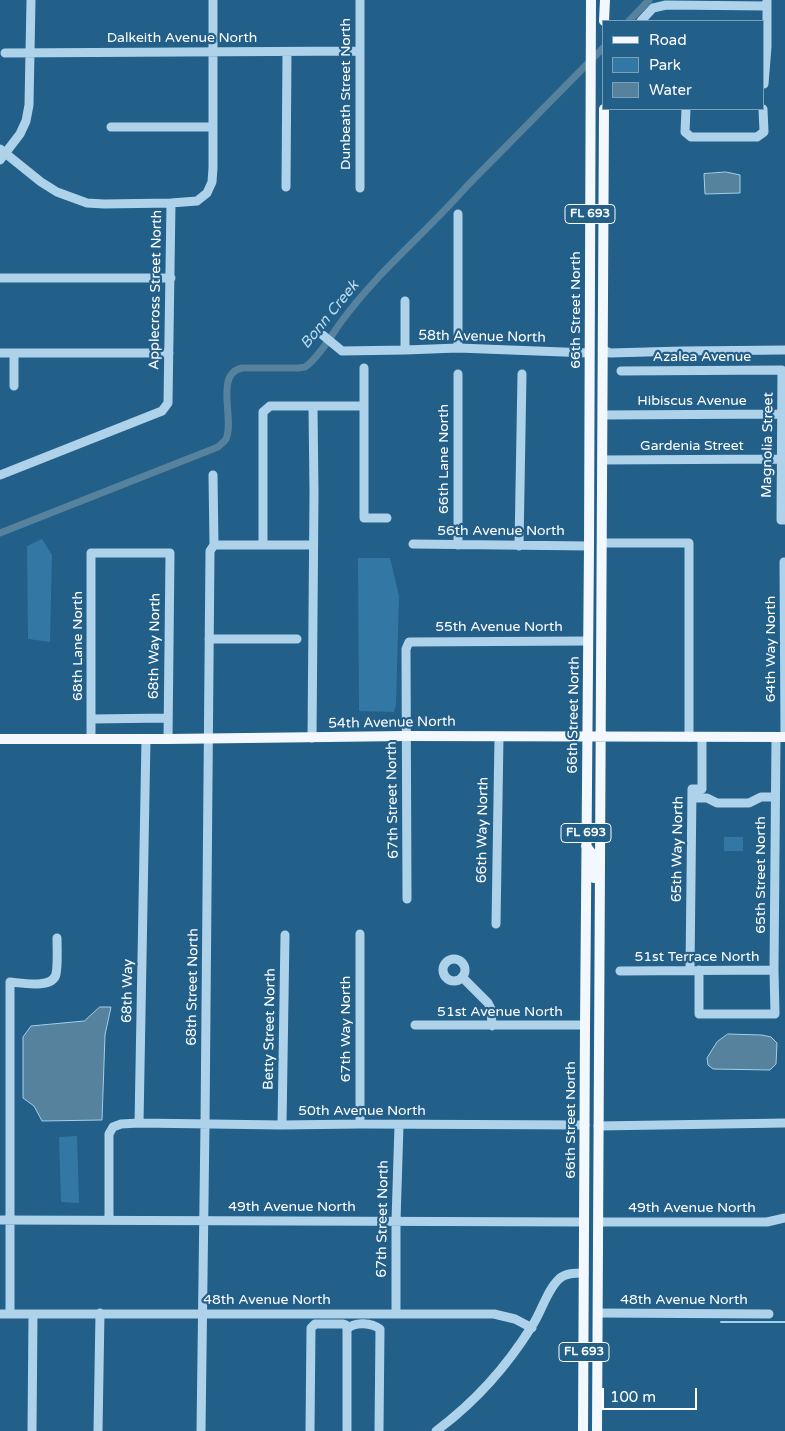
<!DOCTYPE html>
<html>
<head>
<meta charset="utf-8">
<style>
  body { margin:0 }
  #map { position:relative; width:785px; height:1431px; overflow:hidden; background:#225f89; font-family:"Varela Round",sans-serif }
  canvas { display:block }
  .legend { position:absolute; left:602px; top:20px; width:162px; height:90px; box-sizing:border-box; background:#225f89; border:1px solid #7a9fb8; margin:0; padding:6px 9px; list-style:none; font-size:15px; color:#fff }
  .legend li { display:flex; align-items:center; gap:10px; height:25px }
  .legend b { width:25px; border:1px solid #7a9fb8 }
  .scale { position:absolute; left:602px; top:1388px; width:95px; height:22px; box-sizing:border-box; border:2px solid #fff; border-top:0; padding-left:6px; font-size:15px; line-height:18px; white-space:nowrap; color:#fff; -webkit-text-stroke:4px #225f89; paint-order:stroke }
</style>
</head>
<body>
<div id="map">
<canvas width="785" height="1431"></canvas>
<ul class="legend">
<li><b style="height:6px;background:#f2f8fe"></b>Road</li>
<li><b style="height:14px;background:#3378a4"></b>Park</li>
<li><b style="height:14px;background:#57829e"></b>Water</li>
</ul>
<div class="scale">100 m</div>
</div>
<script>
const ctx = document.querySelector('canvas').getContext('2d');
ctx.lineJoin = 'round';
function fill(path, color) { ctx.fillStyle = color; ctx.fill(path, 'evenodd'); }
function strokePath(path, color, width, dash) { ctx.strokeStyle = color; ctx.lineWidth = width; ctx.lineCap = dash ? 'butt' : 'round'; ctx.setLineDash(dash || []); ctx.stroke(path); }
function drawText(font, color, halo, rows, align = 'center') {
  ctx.font = font + ' "Varela Round",sans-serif'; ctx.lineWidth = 4.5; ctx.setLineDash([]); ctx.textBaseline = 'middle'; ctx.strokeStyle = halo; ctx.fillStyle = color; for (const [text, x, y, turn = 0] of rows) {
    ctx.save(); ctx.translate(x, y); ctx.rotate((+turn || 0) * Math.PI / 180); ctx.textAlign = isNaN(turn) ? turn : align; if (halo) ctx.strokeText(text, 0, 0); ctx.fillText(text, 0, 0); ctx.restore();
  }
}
const green = new Path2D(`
  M 42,539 L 52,555 L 50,642 L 28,639 L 27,546 Z
  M 358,558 L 390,558 L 399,596 L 396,704 L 394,712 L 359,711 Z
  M 724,837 L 743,837 L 743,851 L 724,851 Z
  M 77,1136 L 79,1203 L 61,1202 L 59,1137 Z`);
const water = new Path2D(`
  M 726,172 L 740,175 L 740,193 L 705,194 L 704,174 Z
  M 100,1007 L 111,1007 L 105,1035 L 102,1120 L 42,1121 L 34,1106 L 23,1098 L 23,1037 L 31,1026 L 84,1021 Z
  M 728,1034 L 762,1035 L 771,1037 L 777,1043 L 776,1064 L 770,1070 L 713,1069 L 708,1065 L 707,1058 L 717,1042 Z`);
const stream = new Path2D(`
  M 721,1322 L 785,1322`);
const canal = new Path2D(`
  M 629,21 L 649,0
  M 0,533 L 218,447 C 221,444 224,442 226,439 C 235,419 214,374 242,368 L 298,368 C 299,368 304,367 305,367 C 317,360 333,333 341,322 C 378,271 426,233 467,186 L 604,47`);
const minor = new Path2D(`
  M 360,0 L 360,188
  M 641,21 L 653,8 L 666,5 L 767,6
  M 5,53 L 360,51
  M 764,84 L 767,47 L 767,0
  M 686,109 L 685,132 L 691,137 L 757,137 L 764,132 L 763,109
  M 111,127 L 213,127
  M 0,149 L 41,182 L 57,192 L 87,203 L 104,204 L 171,203 L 197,201 L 207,193 L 212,182 L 213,168 L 213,0
  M 0,160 L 20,134 L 26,121 L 29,105 L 31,0
  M 286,187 L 287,52
  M 458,214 L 458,348
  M 0,278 L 171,278
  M 405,301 L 405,350
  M 319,332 L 342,351 L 405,350 L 458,348 L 589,353
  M 603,350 L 610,353 L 683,351 L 785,350
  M 0,353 L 169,353
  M 14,353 L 14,386
  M 364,368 L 364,518 L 387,518
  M 621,371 L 782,370 L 781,520 L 785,520
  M 458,374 L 458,545
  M 603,415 L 782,414
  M 602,460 L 781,459
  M 0,475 L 162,411 L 168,403 L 171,203
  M 213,475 L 214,545
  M 602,543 L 689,543 L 689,737
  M 413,544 L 589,546
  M 214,545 L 313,545
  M 263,545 L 263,412 L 270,406 L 364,406
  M 519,546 L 522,374
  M 784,562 L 785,737
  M 209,639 L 297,639
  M 92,719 L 168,718
  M 312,738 L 314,493 L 313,406
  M 91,739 L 91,553 L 170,553 L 168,739
  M 692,798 L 707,798 L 717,803 L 749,803 L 761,797 L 775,797
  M 407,899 L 406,649 L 409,642 L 588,641
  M 496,924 L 499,737
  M443 970a11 11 0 1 1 22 0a11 11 0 1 1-22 0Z
  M 690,970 L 692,789 L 702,789 L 702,737
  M 699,970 L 699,1014 L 775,1014 L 774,970 L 776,737
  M 620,971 L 774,970
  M 462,977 L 488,1003 L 491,1009 L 492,1026
  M 415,1025 L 585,1025
  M 139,1123 L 146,739
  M 360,1124 L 360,934
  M 282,1125 L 285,935
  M 598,1126 L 785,1123
  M 0,1220 L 584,1222
  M 109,1220 L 109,1134 L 113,1127 L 121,1124 L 139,1123 L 282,1125 L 360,1124 L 585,1125
  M 599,1222 L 767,1222 L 785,1218
  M 598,1313 L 769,1314
  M 0,1314 L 494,1314 L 515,1319 L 532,1328
  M 10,1314 L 10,982 C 22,983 53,989 56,974 C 58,965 57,948 57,938
  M 396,1314 L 396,1221 L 399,1125
  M 347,1329 C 355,1321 372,1323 380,1329 L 379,1431
  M 32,1431 L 33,1315
  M 98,1431 L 100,1313
  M 201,1431 L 205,1124 L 210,551 L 214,545
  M 310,1431 L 311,1328 L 315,1324 L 343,1324 L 346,1325 L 347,1329
  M 347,1431 L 347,1329
  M 436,1431 C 474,1403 507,1366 532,1326 C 541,1313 547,1290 559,1279 C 565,1273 575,1273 584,1273`);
const major = new Path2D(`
  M 604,21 L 605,0
  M 0,739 L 168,739 L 406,736 L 785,737
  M 586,846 L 593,855 L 594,878
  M 583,1431 L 585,1025 L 589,546 L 591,0
  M 597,1431 L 604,109`);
const shields = [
  [590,214,50],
  [586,833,50],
  [584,1352,50]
];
const shieldNames = [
  ["FL 693",590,214],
  ["FL 693",586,833],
  ["FL 693",584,1352]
];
const streetNames = [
  ["Dalkeith Avenue North",182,38],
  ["Dunbeath Street North",346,94,-90],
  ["Applecross Street North",156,290,-89],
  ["66th Street North",576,310,-90],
  ["58th Avenue North",482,337,1],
  ["Azalea Avenue",702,357],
  ["Hibiscus Avenue",692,401],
  ["Magnolia Street",768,445,-89],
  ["Gardenia Street",692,446],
  ["66th Lane North",444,459,-90],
  ["56th Avenue North",501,531],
  ["55th Avenue North",499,627],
  ["68th Lane North",78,646,-90],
  ["68th Way North",155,646,-89],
  ["64th Way North",771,649,-90],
  ["66th Street North",574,715,-89],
  ["54th Avenue North",392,723,-1],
  ["67th Street North",393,800,-91],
  ["66th Way North",483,830,-89],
  ["65th Way North",678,849,-89],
  ["65th Street North",761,875,-90],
  ["51st Terrace North",697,957],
  ["68th Street North",193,987,-89],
  ["68th Way",128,991,-89],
  ["51st Avenue North",500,1012],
  ["Betty Street North",270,1029,-89],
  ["67th Way North",346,1029,-90],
  ["50th Avenue North",362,1111],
  ["66th Street North",571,1120,-90],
  ["49th Avenue North",292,1207],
  ["49th Avenue North",692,1208],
  ["67th Street North",383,1219,-89],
  ["48th Avenue North",267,1300],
  ["48th Avenue North",684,1300]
];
const waterNames = [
  ["Bonn Creek",330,315,-51]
];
fill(green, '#3378a4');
fill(water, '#57829e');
strokePath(water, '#a2cfeb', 1);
strokePath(stream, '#a2cfeb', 2);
strokePath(canal, '#57829e', 7);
strokePath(minor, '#aed2ea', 9);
strokePath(major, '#f2f8fe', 10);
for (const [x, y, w] of shields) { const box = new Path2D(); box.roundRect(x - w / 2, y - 9.5, w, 19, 4); ctx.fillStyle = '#225f89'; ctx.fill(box); strokePath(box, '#fff', 1); }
drawText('bold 12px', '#fff', null, shieldNames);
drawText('14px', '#fff', '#225f89', streetNames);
drawText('italic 15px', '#b9dcf1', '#225f89', waterNames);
</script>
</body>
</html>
